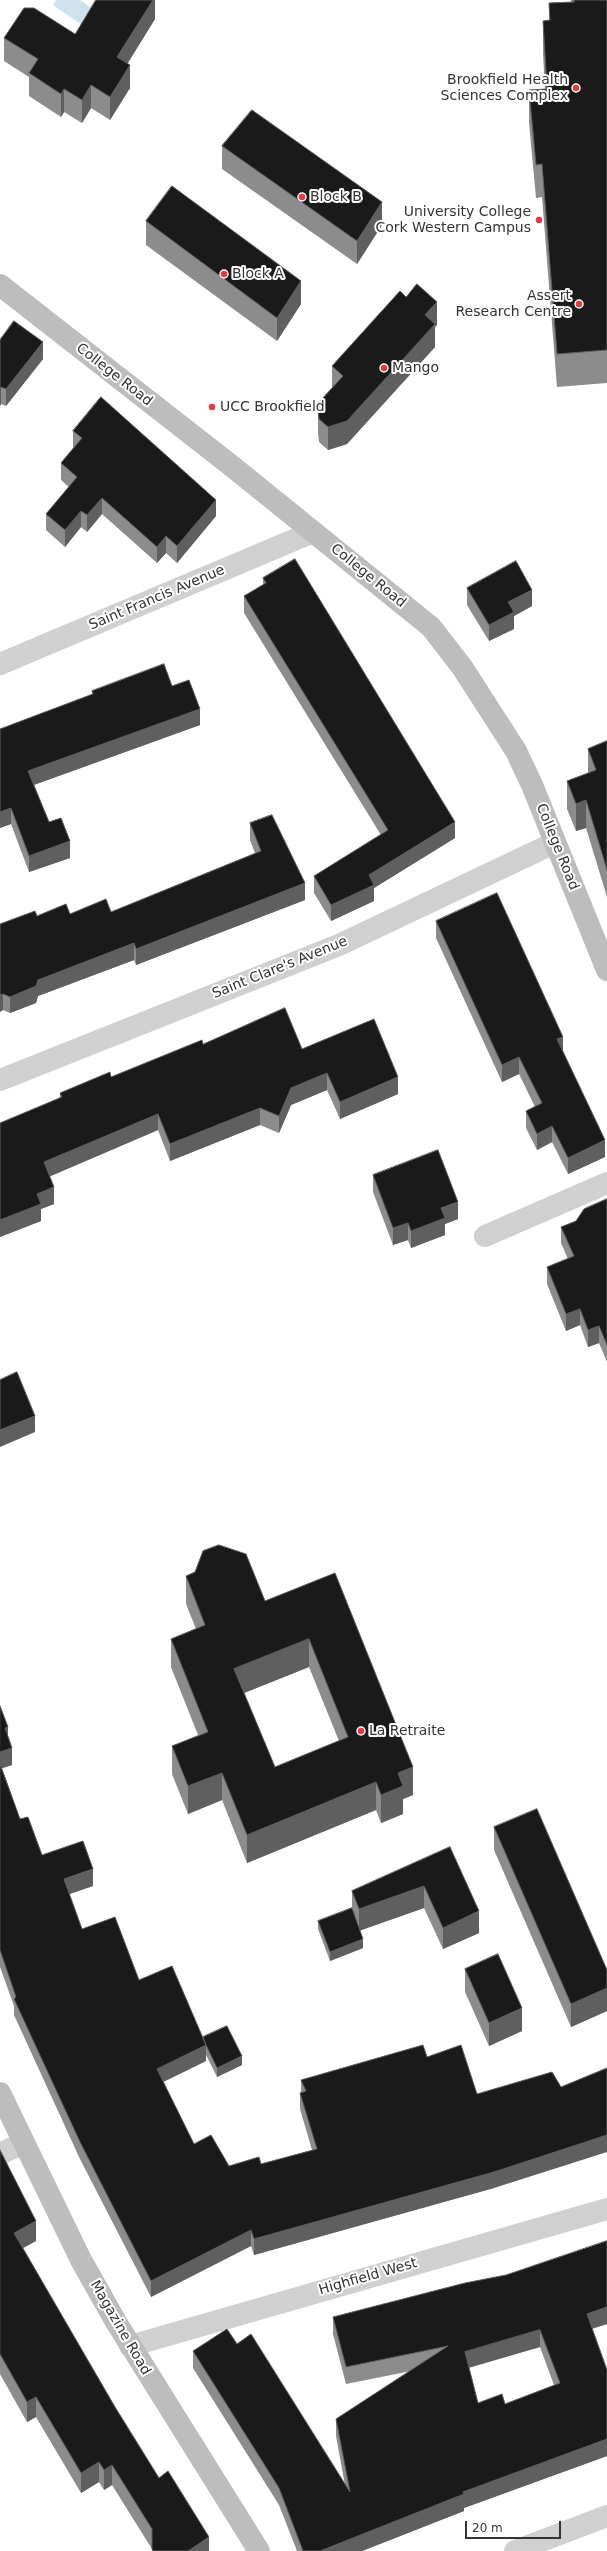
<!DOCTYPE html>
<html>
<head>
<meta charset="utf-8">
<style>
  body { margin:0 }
  #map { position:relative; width:607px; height:2551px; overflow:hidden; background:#fff; font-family:"DejaVu Sans",sans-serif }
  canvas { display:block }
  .scale { position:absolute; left:465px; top:2521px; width:96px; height:18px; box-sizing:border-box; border:2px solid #333; border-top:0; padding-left:5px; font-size:12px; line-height:14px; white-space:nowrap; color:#333; -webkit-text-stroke:3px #fff; paint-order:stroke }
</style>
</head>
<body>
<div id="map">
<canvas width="607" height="2551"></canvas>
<div class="scale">20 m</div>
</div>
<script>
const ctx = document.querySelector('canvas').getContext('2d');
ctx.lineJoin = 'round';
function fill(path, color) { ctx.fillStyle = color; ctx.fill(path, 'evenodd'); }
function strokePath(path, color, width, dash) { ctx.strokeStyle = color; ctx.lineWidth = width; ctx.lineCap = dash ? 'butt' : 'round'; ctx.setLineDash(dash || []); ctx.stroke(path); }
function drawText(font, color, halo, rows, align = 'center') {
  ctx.font = font + ' "DejaVu Sans",sans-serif'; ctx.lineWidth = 4; ctx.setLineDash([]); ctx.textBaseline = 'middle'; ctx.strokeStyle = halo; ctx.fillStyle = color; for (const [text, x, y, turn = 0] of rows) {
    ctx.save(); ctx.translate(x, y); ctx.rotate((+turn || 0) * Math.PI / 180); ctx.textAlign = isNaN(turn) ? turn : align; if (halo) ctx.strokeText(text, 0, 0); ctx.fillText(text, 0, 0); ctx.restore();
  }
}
const water = new Path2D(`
  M 56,0 L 80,0 L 96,11 L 86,28 L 53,5 Z`);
const street = new Path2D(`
  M 0,664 L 313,532
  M 0,1080 L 339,945 L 554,843
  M 485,1236 L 607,1183
  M 0,2154 L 23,2143
  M 130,2346 L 607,2209
  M 515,2551 L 607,2516`);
const secondary = new Path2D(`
  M 0,285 L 233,467 L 431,627 L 462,667 L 516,751 L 532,785 L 607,970
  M 0,2093 L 81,2260 L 116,2322 L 259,2551`);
const wall = new Path2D(`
  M 155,0 L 155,19 L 128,63 L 130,88 L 110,120 L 91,108 L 82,123 L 64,112 L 61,117 L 29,96 L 29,77 L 4,61 L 4,38 L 75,34 Z
  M 571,0 L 607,0 L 607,383 L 557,387 L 542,197 L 536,198 L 529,123 L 529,90 L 545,90 L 543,54 L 543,21 L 549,20 L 549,3 L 571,2 Z
  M 222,146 L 382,225 L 357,264 L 222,169 Z
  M 146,221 L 301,304 L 277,341 L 146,245 Z
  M 437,325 L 435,327 L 435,347 L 347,444 L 328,450 L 319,442 L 318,433 L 318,410 L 332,388 L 332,366 Z
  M 0,340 L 43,359 L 6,406 L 1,404 L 0,406 Z
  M 73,431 L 216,516 L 177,563 L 166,553 L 157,563 L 102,514 L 87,532 L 81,527 L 65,547 L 46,530 L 46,514 L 69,487 L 61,480 L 61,463 L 73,448 Z
  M 263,578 L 455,838 L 374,888 L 374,901 L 331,921 L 314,893 L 314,876 L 381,835 L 244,613 L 244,596 L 263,585 Z
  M 467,588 L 532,606 L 514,616 L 514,629 L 489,641 L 467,605 Z
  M 172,686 L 200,725 L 34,785 L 49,822 L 70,858 L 29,872 L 11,824 L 0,828 L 0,729 L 92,694 L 92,691 Z
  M 607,741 L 607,897 L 586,828 L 576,831 L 567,809 L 567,781 L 588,773 L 588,749 Z
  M 250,823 L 305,900 L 136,965 L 134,960 L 38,996 L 36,1003 L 10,1013 L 3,1010 L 0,924 L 37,916 L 111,912 L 255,853 L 250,840 Z
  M 436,921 L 563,1051 L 605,1157 L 568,1174 L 552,1142 L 537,1150 L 526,1128 L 526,1111 L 535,1107 L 519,1074 L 502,1082 L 436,938 Z
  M 203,1044 L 302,1049 L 398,1094 L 340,1119 L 327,1090 L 291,1105 L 279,1133 L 260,1125 L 170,1161 L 158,1130 L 50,1176 L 54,1204 L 41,1209 L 41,1221 L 0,1237 L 60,1097 L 60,1093 L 111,1077 Z
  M 373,1175 L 458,1219 L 445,1224 L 445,1235 L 411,1248 L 408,1240 L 393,1245 L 373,1192 Z
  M 607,1199 L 607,1362 L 599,1343 L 588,1347 L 580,1325 L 566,1331 L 547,1284 L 547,1267 L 568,1259 L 561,1243 L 561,1227 L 576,1221 Z
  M 335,1573 L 413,1795 L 403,1799 L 403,1814 L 381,1823 L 376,1810 L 247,1863 L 222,1800 L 188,1814 L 172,1774 L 172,1746 L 198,1735 L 171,1667 L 171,1639 L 196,1629 L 186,1604 L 186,1576 L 265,1601 ZM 309,1667 L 339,1741 L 275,1767 L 244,1693 Z
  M 0,1706 L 8,1736 L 12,1765 L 2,1768 L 20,1819 L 42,1855 L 93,1886 L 69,1894 L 82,1929 L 203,2037 L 242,2065 L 217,2077 L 206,2055 L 206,2061 L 163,2082 L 194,2144 L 229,2166 L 261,2164 L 312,2150 L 300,2109 L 300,2093 L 301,2092 L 301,2080 L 427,2057 L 494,2188 L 254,2255 L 251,2246 L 151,2297 L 80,2159 L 14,2015 L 14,2006 L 0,1967 Z
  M 494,1827 L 607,1970 L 607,2011 L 571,2027 L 494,1850 Z
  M 450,1847 L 479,1933 L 443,1949 L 424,1908 L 360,1930 L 363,1948 L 330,1961 L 318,1929 L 318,1921 L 352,1909 L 352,1891 Z
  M 465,1969 L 522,2031 L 489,2046 L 465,1992 Z
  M 0,2150 L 36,2241 L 23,2248 L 115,2407 L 159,2478 L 209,2551 L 152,2551 L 152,2549 L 112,2485 L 104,2490 L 99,2482 L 81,2493 L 36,2417 L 27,2422 L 0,2374 Z
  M 333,2317 L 607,2324 L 592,2329 L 607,2370 L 607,2456 L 464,2508 L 464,2511 L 362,2551 L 297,2551 L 279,2505 L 193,2368 L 193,2351 L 237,2344 L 345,2485 L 336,2436 L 336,2419 L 411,2371 L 346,2384 L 333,2334 ZM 540,2347 L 554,2385 L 505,2404 L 478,2403 L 469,2367 Z`);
const shadedWall = new Path2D(`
  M 153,0 L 155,0 L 155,19 L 117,80 L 117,57 Z
  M 130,65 L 130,88 L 110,120 L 110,97 Z
  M 91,85 L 91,108 L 82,123 L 82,100 Z
  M 64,89 L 64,112 L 61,117 L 61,94 Z
  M 382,202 L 382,225 L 357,264 L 357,241 Z
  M 301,281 L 301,304 L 277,341 L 277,318 Z
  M 437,302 L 437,325 L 435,327 L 435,347 L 347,444 L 328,450 L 328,427 L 425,315 Z
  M 43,342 L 43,359 L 6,406 L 6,389 Z
  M 1,387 L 1,404 L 0,406 L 0,389 Z
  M 102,498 L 102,514 L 87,532 L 87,515 Z
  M 216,500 L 216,516 L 177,563 L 177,546 Z
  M 81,511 L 81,527 L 65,547 L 65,530 Z
  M 166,536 L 166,553 L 157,563 L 157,547 Z
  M 532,590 L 532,606 L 514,616 L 514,629 L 489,641 L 489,625 L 508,602 Z
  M 200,709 L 200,725 L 28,787 L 28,771 Z
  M 586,800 L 586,828 L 576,831 L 576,804 Z
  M 11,808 L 11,824 L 0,828 L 0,812 Z
  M 455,822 L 455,838 L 374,888 L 374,901 L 331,921 L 331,905 L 369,875 Z
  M 70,841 L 70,858 L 29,872 L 29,856 Z
  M 305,883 L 305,900 L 136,965 L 136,949 Z
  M 134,943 L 134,960 L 38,996 L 36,1003 L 10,1013 L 10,997 L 38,980 Z
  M 3,994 L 3,1010 L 0,1012 L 0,995 Z
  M 563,1037 L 563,1054 L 557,1039 Z
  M 519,1057 L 519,1074 L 502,1082 L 502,1065 Z
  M 327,1073 L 327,1090 L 291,1105 L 279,1133 L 279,1116 L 291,1088 Z
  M 398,1077 L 398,1094 L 340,1119 L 340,1102 Z
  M 260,1108 L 260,1125 L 170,1161 L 170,1144 Z
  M 158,1114 L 158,1130 L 44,1179 L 44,1162 Z
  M 552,1126 L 552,1142 L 537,1150 L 537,1134 Z
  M 605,1140 L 605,1157 L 568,1174 L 568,1158 Z
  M 54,1187 L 54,1204 L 41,1209 L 41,1221 L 0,1237 L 0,1220 L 37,1194 Z
  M 458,1202 L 458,1219 L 445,1224 L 445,1235 L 411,1248 L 411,1231 L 441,1208 Z
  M 408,1223 L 408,1240 L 393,1245 L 393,1228 Z
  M 580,1309 L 580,1325 L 566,1331 L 566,1314 Z
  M 599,1326 L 599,1343 L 588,1347 L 588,1330 Z
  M 35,1416 L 35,1432 L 0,1447 L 0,1430 Z
  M 309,1639 L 309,1667 L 234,1697 L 234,1669 Z
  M 8,1727 L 8,1743 L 5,1728 Z
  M 12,1748 L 12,1765 L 0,1769 L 0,1752 Z
  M 413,1767 L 413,1795 L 403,1799 L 403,1814 L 381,1823 L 381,1795 L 398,1773 Z
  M 222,1773 L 222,1800 L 188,1814 L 188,1786 Z
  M 376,1782 L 376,1810 L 247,1863 L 247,1835 Z
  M 93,1869 L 93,1886 L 64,1896 L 64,1879 Z
  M 424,1886 L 424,1908 L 359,1931 L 359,1909 Z
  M 479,1911 L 479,1933 L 443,1949 L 443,1928 Z
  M 363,1939 L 363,1948 L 330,1961 L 330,1952 Z
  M 607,1988 L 607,2011 L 571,2027 L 571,2004 Z
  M 522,2008 L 522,2031 L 489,2046 L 489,2023 Z
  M 206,2045 L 206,2061 L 157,2085 L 157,2069 Z
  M 242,2056 L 242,2065 L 217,2077 L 217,2068 Z
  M 607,2135 L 607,2152 L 494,2188 L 254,2255 L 254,2239 Z
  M 36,2221 L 36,2241 L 14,2253 L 14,2233 Z
  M 251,2230 L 251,2246 L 151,2297 L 151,2281 Z
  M 607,2307 L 607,2324 L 587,2330 L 587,2314 Z
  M 540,2330 L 540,2347 L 465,2369 L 465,2352 Z
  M 36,2397 L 36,2417 L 27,2422 L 27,2402 Z
  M 607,2439 L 607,2456 L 464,2508 L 464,2511 L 362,2551 L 320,2551 L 463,2492 Z
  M 99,2462 L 99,2482 L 81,2493 L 81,2473 Z
  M 112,2465 L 112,2485 L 104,2490 L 104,2470 Z
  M 209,2537 L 209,2551 L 188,2551 Z`);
const building = new Path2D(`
  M 96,0 L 153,0 L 117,57 L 130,65 L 110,97 L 91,85 L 82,100 L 64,89 L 61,94 L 29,73 L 38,59 L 4,38 L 24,8 L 34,8 L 75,34 Z
  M 574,0 L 607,0 L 607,350 L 557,354 L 542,164 L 536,165 L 529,90 L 547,89 L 543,21 L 550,20 L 549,3 L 574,2 Z
  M 252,110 L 382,202 L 357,241 L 222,146 Z
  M 172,186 L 301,281 L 277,318 L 146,221 Z
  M 417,284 L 437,302 L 425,315 L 435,324 L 347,421 L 328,427 L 319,419 L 318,410 L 321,400 L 343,376 L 332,366 L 400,291 L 406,297 Z
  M 14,321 L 43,342 L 6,389 L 1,387 L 0,389 L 0,340 Z
  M 101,397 L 216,500 L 177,546 L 166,536 L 157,547 L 102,498 L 87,515 L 81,511 L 65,530 L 46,514 L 77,477 L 61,463 L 82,438 L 73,431 Z
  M 295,559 L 455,822 L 369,875 L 374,885 L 331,905 L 314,876 L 388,830 L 244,596 L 266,583 L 263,578 Z
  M 516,561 L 532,590 L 508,602 L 514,612 L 489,625 L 467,588 Z
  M 164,664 L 172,686 L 189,680 L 200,709 L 28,771 L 49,822 L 61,818 L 70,841 L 29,856 L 11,808 L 0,812 L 0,729 L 93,694 L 92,691 Z
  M 607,741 L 607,870 L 586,800 L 576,804 L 567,781 L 596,770 L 588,749 Z
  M 272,815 L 305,883 L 136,949 L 134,943 L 38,980 L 36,986 L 10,997 L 3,994 L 0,995 L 0,924 L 35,911 L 37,916 L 66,904 L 70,914 L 106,899 L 111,912 L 261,851 L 250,823 Z
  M 497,893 L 563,1037 L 557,1039 L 605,1140 L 568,1158 L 552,1126 L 537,1134 L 526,1111 L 542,1103 L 519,1057 L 502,1065 L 436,921 Z
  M 285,1008 L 302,1049 L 374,1019 L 398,1077 L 340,1102 L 327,1073 L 291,1088 L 279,1116 L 260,1108 L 170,1144 L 158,1114 L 44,1162 L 54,1187 L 37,1194 L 41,1204 L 0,1220 L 0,1123 L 62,1097 L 60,1093 L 110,1072 L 111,1077 L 202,1040 L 203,1044 Z
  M 438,1150 L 458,1202 L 441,1208 L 445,1218 L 411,1231 L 408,1223 L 393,1228 L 373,1175 Z
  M 607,1199 L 607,1345 L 599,1326 L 588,1330 L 580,1309 L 566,1314 L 547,1267 L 574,1256 L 561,1227 L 576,1221 L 584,1209 Z
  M 17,1372 L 35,1416 L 0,1430 L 0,1380 Z
  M 219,1545 L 246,1554 L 265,1601 L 335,1573 L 413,1767 L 398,1773 L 403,1786 L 381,1795 L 376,1782 L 247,1835 L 222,1773 L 188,1786 L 172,1746 L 208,1732 L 171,1639 L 205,1625 L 186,1576 L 195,1572 L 203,1551 ZM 309,1639 L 348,1737 L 275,1767 L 234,1669 Z
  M 0,1706 L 8,1727 L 5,1728 L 12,1748 L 0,1752 Z
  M 0,1764 L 20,1819 L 28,1817 L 42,1855 L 83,1841 L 93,1869 L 64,1879 L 82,1929 L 115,1917 L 139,1980 L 172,1966 L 206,2045 L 157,2069 L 194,2144 L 211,2135 L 229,2166 L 259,2157 L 261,2164 L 317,2149 L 300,2093 L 306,2091 L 301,2080 L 423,2045 L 427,2057 L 461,2045 L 477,2094 L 552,2072 L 561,2087 L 607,2068 L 607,2135 L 494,2172 L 254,2239 L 251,2230 L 151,2281 L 80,2142 L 14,1999 L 16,1997 L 0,1950 Z
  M 537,1809 L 607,1970 L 607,1988 L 571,2004 L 494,1827 Z
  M 450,1847 L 479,1911 L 443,1928 L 424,1886 L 359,1909 L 352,1891 Z
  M 352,1908 L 363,1939 L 330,1952 L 318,1921 Z
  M 498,1954 L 522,2008 L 489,2023 L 465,1969 Z
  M 227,2026 L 242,2056 L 217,2068 L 206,2045 L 203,2037 Z
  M 0,2150 L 36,2221 L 14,2233 L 115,2407 L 159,2478 L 168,2471 L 209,2537 L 188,2551 L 153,2551 L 152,2549 L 152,2529 L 112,2465 L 104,2470 L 99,2462 L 81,2473 L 36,2397 L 27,2402 L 0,2354 Z
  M 607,2241 L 607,2307 L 587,2314 L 607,2370 L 607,2439 L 463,2492 L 464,2494 L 320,2551 L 303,2551 L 279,2488 L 193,2351 L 227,2329 L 237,2344 L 251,2334 L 350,2492 L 336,2419 L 448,2346 L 346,2367 L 333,2317 L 465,2283 L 506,2275 ZM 540,2330 L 560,2383 L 505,2404 L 502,2394 L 478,2403 L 465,2352 Z`);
const markers = [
  [576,88,4,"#e63946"],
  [302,197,4,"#e63946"],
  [539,220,4,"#e63946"],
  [224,274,4,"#e63946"],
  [579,304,4,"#e63946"],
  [384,368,4,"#e63946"],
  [212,407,4,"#e63946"],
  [361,1731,4,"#e63946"]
];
const poiNames = [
  ["Brookfield Health",568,80,"right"],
  ["Sciences Complex",568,96,"right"],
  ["Block B",310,197],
  ["University College",531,212,"right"],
  ["Cork Western Campus",531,228,"right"],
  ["Block A",232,274],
  ["Assert",571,296,"right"],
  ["Research Centre",571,312,"right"],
  ["Mango",392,368],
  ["UCC Brookfield",220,407],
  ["La Retraite",369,1731]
];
const streetNames = [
  ["College Road",114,375,38],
  ["College Road",368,576,39],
  ["Saint Francis Avenue",157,598,-23],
  ["College Road",557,847,68],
  ["Saint Clare's Avenue",280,968,-22],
  ["Highfield West",368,2277,-16],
  ["Magazine Road",120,2328,60]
];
fill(water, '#cfe2ee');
strokePath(street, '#d0d0d0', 22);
strokePath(secondary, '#bdbdbd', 22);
fill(wall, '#8c8c8c');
fill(shadedWall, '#5f5f5f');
fill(building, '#1a1a1a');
strokePath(building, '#5f5f5f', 1);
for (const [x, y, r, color] of markers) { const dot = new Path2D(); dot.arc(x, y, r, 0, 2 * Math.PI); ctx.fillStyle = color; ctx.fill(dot); strokePath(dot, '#fff', 1.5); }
drawText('14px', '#333', '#fff', poiNames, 'left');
drawText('14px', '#333', '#fff', streetNames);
</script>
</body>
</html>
